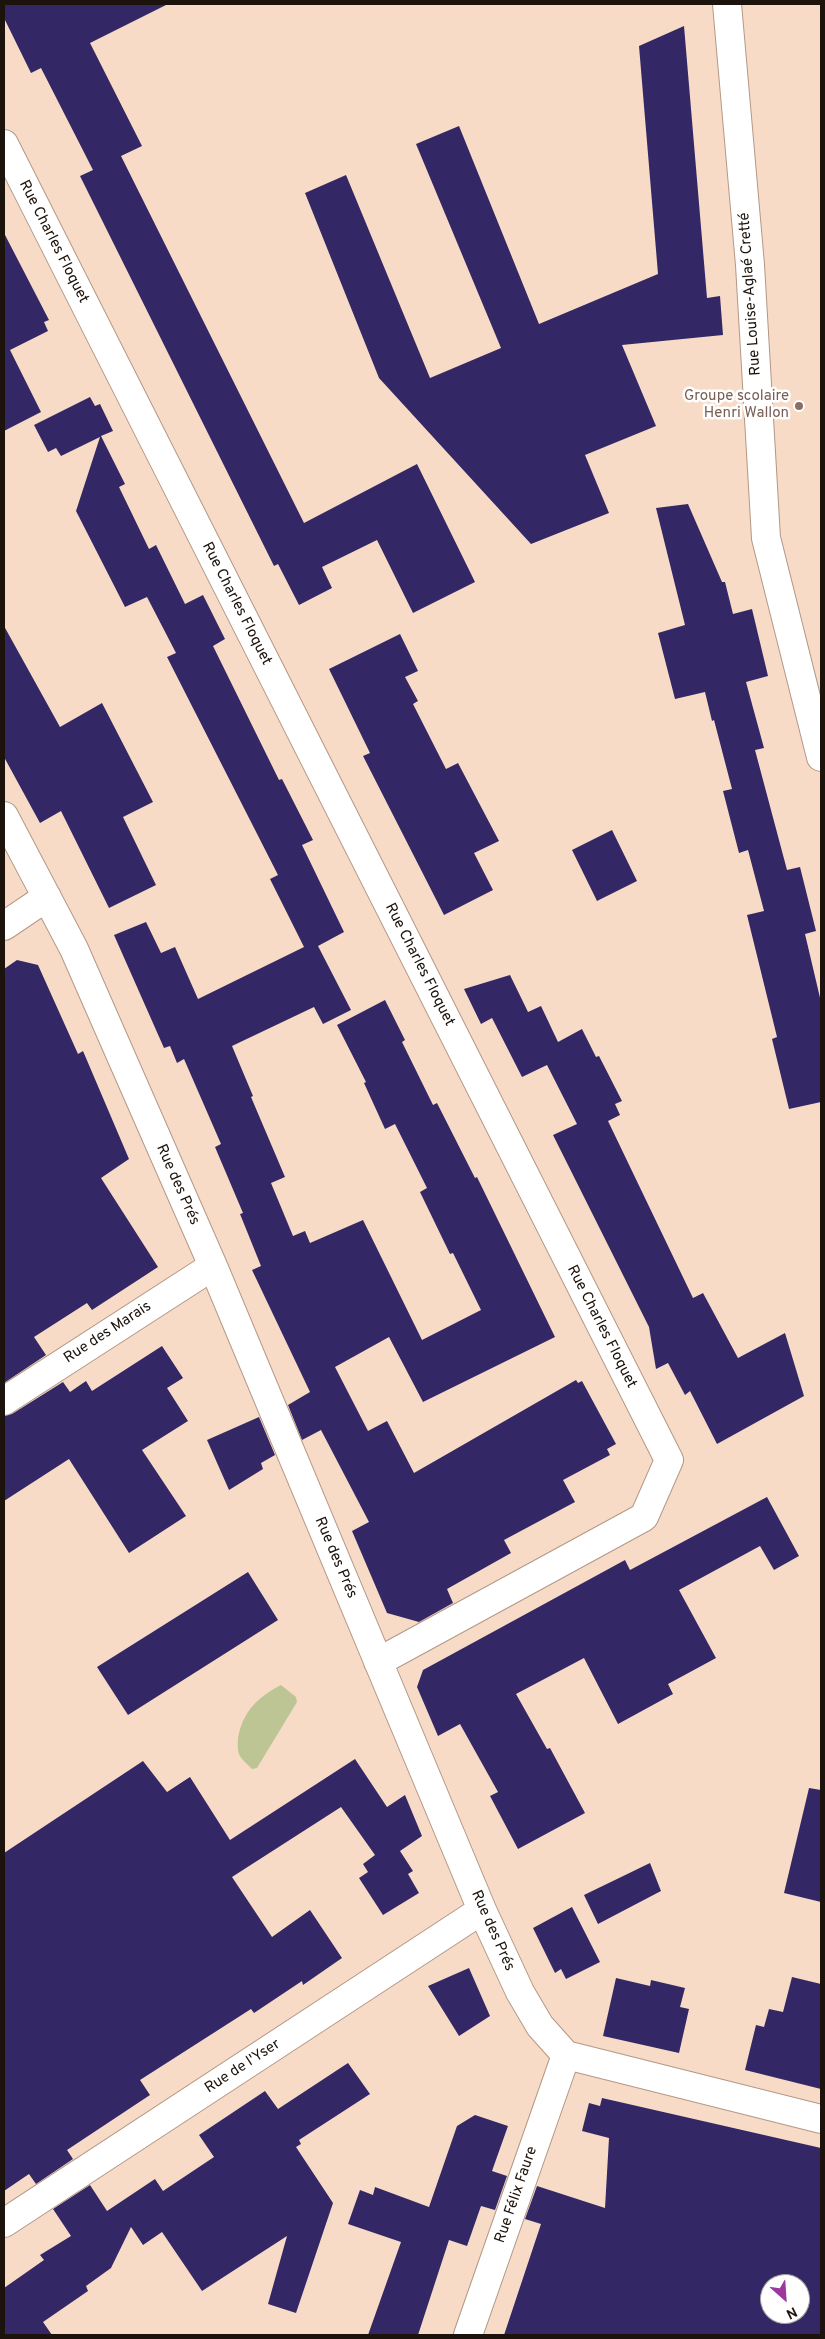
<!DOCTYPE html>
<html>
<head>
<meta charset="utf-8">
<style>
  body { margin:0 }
  #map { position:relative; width:825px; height:2339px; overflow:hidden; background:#f8dbc7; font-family:Overpass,sans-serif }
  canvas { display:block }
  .frame { position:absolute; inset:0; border:5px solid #1c130c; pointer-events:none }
  .north { position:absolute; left:760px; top:2274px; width:50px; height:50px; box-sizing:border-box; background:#fff; border:1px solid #a4a19e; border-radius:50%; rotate:154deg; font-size:14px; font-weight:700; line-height:20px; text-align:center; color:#1c130c }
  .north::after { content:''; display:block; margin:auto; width:18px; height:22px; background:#9c379d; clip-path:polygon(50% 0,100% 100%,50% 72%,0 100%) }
</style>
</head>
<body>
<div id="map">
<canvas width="825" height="2339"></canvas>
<div class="frame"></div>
<div class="north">N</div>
</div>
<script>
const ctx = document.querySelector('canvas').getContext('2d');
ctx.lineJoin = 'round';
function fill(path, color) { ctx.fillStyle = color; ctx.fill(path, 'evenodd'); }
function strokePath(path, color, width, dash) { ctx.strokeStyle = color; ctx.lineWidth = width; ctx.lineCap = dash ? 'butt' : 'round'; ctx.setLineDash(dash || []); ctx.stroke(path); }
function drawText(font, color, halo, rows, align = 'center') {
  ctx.font = font + ' Overpass,sans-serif'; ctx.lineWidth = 5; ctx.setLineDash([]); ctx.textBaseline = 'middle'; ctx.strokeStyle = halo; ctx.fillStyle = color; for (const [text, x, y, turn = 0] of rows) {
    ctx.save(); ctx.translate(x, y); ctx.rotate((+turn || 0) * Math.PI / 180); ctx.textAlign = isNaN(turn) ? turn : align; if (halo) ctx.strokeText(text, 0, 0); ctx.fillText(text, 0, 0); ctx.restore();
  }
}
const green = new Path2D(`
  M 281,1685 L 296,1697 L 297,1702 L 257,1768 L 252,1769 C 248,1765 241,1759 239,1754 C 237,1749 238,1742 238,1738 C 243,1711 258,1697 281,1685 Z`);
const building = new Path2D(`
  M 4,4 L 168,4 L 90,43 L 142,146 L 121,156 L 304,523 L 417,464 L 475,582 L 413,613 L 377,540 L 322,567 L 332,588 L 299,605 L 278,564 L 274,566 L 80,176 L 93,170 L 41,68 L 31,73 L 4,18 Z
  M 684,26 L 707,298 L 720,296 L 723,335 L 622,345 L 656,426 L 585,455 L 609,513 L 531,544 L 379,378 L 305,193 L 346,175 L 430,378 L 501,348 L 416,144 L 459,126 L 539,324 L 658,274 L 639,46 Z
  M 4,233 L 49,320 L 44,322 L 48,331 L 10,350 L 41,412 L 4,431 Z
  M 90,397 L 95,406 L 100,404 L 113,431 L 101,436 L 125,484 L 119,487 L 149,549 L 156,545 L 185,604 L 203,595 L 225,639 L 213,646 L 279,780 L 282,779 L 313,840 L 302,845 L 344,932 L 318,946 L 351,1010 L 323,1024 L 314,1007 L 232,1046 L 253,1096 L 251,1097 L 285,1177 L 271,1183 L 293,1236 L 305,1231 L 310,1243 L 363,1220 L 422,1340 L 481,1310 L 453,1253 L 450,1254 L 420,1192 L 427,1188 L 395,1124 L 385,1129 L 364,1083 L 366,1082 L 337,1025 L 385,1000 L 405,1040 L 402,1042 L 433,1105 L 437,1103 L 475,1178 L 477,1177 L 555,1337 L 423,1402 L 389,1337 L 335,1367 L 368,1431 L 387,1421 L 414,1473 L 576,1380 L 578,1383 L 582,1381 L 616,1444 L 607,1449 L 610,1455 L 563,1480 L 575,1502 L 504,1540 L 511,1553 L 447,1589 L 453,1603 L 419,1622 L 387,1613 L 352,1531 L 369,1522 L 321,1430 L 302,1440 L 288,1405 L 310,1392 L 252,1270 L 261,1266 L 240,1214 L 243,1213 L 215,1147 L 221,1144 L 184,1059 L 177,1063 L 170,1046 L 164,1048 L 114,935 L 146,922 L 161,953 L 175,947 L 198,999 L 304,947 L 270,879 L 278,875 L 167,657 L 176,653 L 147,597 L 125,607 L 76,511 L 100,437 L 61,456 L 56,448 L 48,452 L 34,425 Z
  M 688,504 L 722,582 L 725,582 L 733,614 L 752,609 L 768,676 L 746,682 L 764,748 L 755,750 L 787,870 L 800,867 L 816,931 L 805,934 L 821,1002 L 821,1102 L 789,1109 L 772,1039 L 777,1037 L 747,915 L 764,911 L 748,850 L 739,853 L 723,791 L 732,789 L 714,720 L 712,721 L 705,692 L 675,699 L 658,633 L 685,625 L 656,508 Z
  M 4,626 L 60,727 L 102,703 L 153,802 L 123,817 L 156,885 L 109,908 L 61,811 L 40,823 L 4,757 Z
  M 400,634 L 418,671 L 405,677 L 418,701 L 413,704 L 446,769 L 458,763 L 499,841 L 474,853 L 493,890 L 444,915 L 363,756 L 370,753 L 329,669 Z
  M 612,830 L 637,881 L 597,901 L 572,850 Z
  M 17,960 L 38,965 L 78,1054 L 83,1051 L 129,1159 L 101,1178 L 158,1267 L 92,1310 L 87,1303 L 34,1337 L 46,1355 L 4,1383 L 4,969 Z
  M 510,975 L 528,1012 L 541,1006 L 558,1042 L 582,1029 L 596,1057 L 599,1056 L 622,1101 L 615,1104 L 620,1115 L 608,1121 L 693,1298 L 703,1293 L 738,1358 L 785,1333 L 804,1396 L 717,1444 L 690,1391 L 685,1395 L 668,1363 L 656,1369 L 649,1327 L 553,1135 L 577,1124 L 547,1065 L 522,1077 L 492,1018 L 481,1024 L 464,989 Z
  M 162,1346 L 183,1378 L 167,1388 L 188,1421 L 142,1450 L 186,1516 L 129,1553 L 69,1459 L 4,1501 L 4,1416 L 12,1414 L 63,1382 L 70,1392 L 86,1381 L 92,1391 Z
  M 259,1417 L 275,1455 L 261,1463 L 263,1469 L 229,1490 L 207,1440 Z
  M 767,1497 L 799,1556 L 774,1570 L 760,1546 L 679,1590 L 716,1658 L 668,1684 L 673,1694 L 618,1724 L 584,1658 L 516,1694 L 547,1749 L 550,1748 L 585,1813 L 518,1849 L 490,1796 L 498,1792 L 460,1724 L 438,1736 L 417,1687 L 423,1670 L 625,1560 L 630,1570 Z
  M 248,1572 L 278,1620 L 128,1715 L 97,1667 Z
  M 355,1759 L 387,1807 L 405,1795 L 422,1836 L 400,1851 L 413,1871 L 408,1874 L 419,1893 L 383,1915 L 359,1878 L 368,1872 L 363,1864 L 375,1855 L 341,1807 L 232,1877 L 272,1937 L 310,1910 L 342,1958 L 303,1985 L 302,1981 L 254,2013 L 251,2009 L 140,2080 L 150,2095 L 67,2150 L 73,2159 L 36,2184 L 29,2174 L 4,2191 L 4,1853 L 143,1761 L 167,1792 L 190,1777 L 230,1840 Z
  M 809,1788 L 821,1790 L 821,1902 L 784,1893 Z
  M 650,1863 L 661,1891 L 598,1924 L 584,1895 Z
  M 572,1907 L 600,1962 L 566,1979 L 561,1969 L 555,1973 L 533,1928 Z
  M 469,1968 L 490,2016 L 459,2036 L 428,1986 Z
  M 792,1977 L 821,1984 L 821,2089 L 745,2070 L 756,2025 L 764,2027 L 769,2009 L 783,2012 Z
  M 616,1978 L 650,1986 L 651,1980 L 685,1988 L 680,2007 L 689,2009 L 679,2053 L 603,2036 Z
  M 348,2063 L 370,2094 L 299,2140 L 301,2144 L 296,2147 L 333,2203 L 296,2313 L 268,2304 L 287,2236 L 202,2291 L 162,2232 L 143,2245 L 131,2227 L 111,2268 L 86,2286 L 88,2291 L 43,2322 L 52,2335 L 4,2335 L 4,2288 L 44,2260 L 40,2255 L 71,2236 L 53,2209 L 90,2185 L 107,2211 L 155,2179 L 163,2191 L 214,2157 L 199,2135 L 265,2091 L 278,2109 Z
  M 602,2098 L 821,2148 L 821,2335 L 504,2335 L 541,2224 L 525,2219 L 537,2186 L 605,2208 L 609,2138 L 582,2131 L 589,2103 L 600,2106 ZM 770,2284 L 800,2284 L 800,2314 L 770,2314 Z
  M 475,2115 L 508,2126 L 492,2171 L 507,2176 L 495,2210 L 481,2206 L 467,2246 L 449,2240 L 418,2335 L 368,2335 L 401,2242 L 348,2224 L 360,2190 L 373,2195 L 375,2187 L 429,2207 L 457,2126 Z`);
const minor = new Path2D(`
  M 727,4 L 750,265 L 766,538 L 821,757
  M 4,144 L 669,1460 L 644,1517 L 378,1662
  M 4,816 L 74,949 L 213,1266 L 482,1910 L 520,1992 L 540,2026 L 566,2055 L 821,2119
  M 4,926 L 47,897
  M 4,1401 L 213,1266
  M 4,2223 L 482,1910
  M 468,2335 L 566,2055`);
const markers = [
  [799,406,5,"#8d6e63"]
];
const streetNames = [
  ["Rue Charles Floquet",53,242,63],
  ["Rue Louise-Aglaé Cretté",751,294,-94],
  ["Rue Charles Floquet",236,604,63],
  ["Rue Charles Floquet",419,965,63],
  ["Rue des Prés",177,1185,66],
  ["Rue Charles Floquet",601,1327,63],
  ["Rue des Marais",108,1333,-33],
  ["Rue des Prés",335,1558,67],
  ["Rue des Prés",492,1931,66],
  ["Rue de l'Yser",243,2067,-33],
  ["Rue Félix Faure",517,2195,-71]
];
const educationNames = [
  ["Groupe scolaire",789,397],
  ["Henri Wallon",789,414]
];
fill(green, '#bec595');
fill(building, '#332865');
strokePath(minor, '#b39886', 30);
strokePath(minor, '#fff', 28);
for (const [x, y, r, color] of markers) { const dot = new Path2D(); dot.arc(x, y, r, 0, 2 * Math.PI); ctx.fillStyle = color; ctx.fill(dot); strokePath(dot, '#fff', 2); }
drawText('15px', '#1c130c', '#fff', streetNames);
drawText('15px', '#785e54', '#fff', educationNames, 'right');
</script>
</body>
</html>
